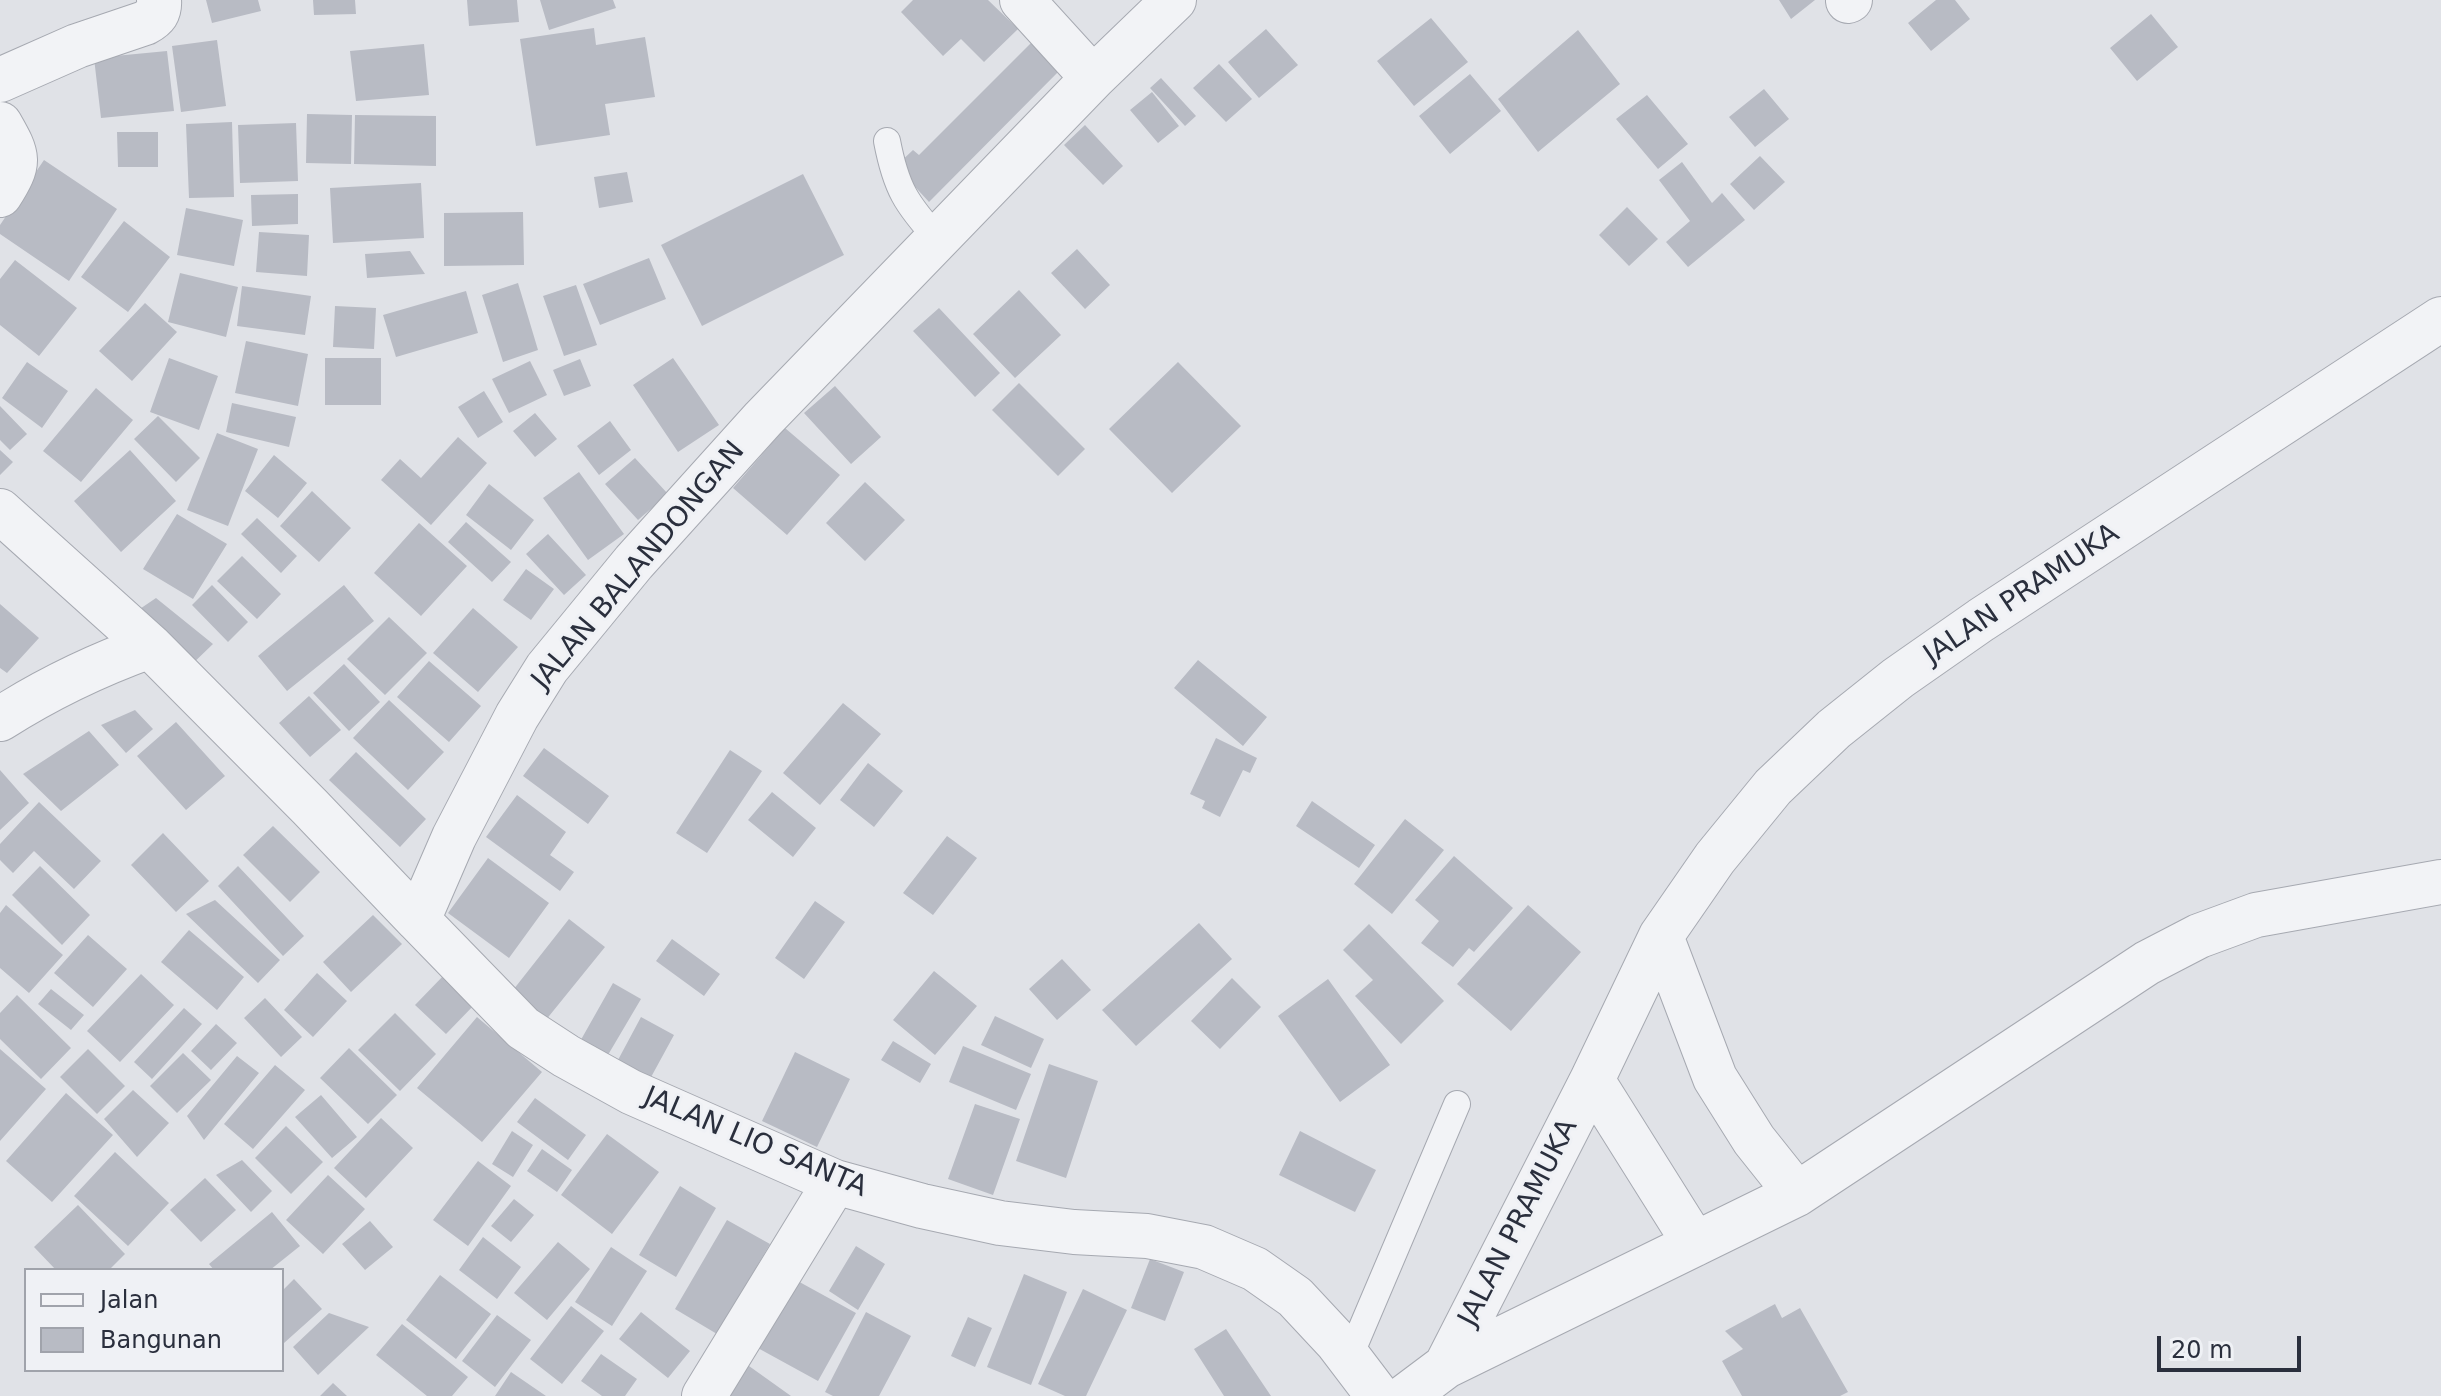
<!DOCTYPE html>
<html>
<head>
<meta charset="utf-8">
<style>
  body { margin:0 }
  #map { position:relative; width:2441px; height:1396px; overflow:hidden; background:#e0e2e7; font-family:"DejaVu Sans",sans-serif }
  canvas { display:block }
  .legend { position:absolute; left:24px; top:1268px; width:260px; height:104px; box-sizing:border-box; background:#eff1f5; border:2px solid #a0a3ab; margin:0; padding:10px 14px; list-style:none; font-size:24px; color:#2a2f3d }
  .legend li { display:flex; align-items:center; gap:16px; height:40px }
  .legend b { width:40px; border:2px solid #a0a3ab }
  .scale { position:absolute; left:2157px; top:1336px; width:144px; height:36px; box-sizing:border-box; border:4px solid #2a2f3d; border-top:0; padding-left:10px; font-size:24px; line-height:28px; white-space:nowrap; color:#2a2f3d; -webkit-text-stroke:6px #eff1f5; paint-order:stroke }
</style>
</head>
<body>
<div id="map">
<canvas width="2441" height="1396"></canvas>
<ul class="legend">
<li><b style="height:10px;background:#f2f3f6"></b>Jalan</li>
<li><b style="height:22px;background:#b8bbc4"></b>Bangunan</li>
</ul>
<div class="scale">20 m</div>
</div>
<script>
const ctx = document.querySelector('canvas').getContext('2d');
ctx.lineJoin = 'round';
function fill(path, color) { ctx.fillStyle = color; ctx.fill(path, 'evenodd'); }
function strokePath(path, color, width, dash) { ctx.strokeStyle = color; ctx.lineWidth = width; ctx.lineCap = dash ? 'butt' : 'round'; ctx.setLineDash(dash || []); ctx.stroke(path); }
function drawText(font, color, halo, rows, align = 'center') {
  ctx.font = font + ' "DejaVu Sans",sans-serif'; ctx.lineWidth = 6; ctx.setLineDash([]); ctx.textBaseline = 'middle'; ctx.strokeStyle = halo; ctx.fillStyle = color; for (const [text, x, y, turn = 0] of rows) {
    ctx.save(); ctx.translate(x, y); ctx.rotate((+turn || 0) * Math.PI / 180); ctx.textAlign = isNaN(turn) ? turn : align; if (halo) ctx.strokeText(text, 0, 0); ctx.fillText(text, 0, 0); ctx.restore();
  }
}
const building = new Path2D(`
  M 206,0 L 258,0 L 261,11 L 212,23 Z
  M 313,0 L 355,0 L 356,14 L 314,15 Z
  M 467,0 L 517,0 L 519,22 L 469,26 Z
  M 540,0 L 613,0 L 616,8 L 549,30 Z
  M 913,0 L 988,0 L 1018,29 L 984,62 L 961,39 L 943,56 L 901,12 Z
  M 1779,0 L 1815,0 L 1791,19 Z
  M 1936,0 L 1955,0 L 1970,19 L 1931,51 L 1908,23 Z
  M 2151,14 L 2178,47 L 2137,81 L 2110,48 Z
  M 1431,18 L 1468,62 L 1414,106 L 1377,61 Z
  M 594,28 L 596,45 L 645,37 L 655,97 L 605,104 L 610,135 L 536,146 L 520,39 Z
  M 1266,29 L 1298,65 L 1259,98 L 1228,62 Z
  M 1578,30 L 1620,84 L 1538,152 L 1498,99 Z
  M 217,40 L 226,106 L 181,112 L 172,46 Z
  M 1034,40 L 1062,68 L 929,202 L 896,166 L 913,150 L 919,155 Z
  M 424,44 L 429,95 L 356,101 L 350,51 Z
  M 167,51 L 174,111 L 101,118 L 94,58 Z
  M 1219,64 L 1252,99 L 1226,122 L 1193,88 Z
  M 1470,74 L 1501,111 L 1450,154 L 1419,116 Z
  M 1161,78 L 1196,116 L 1185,126 L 1150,88 Z
  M 1764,89 L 1789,119 L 1755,147 L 1729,117 Z
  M 1152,92 L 1179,126 L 1158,143 L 1130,110 Z
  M 1647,95 L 1688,144 L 1658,169 L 1616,119 Z
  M 307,114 L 352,115 L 351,164 L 306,163 Z
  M 355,115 L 436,116 L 436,166 L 354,164 Z
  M 232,122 L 234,197 L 189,198 L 186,124 Z
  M 296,123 L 298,181 L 240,183 L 238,125 Z
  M 1085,125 L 1123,166 L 1103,185 L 1064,145 Z
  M 117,132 L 158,132 L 158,167 L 118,167 Z
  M 1760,156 L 1785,182 L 1754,210 L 1730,184 Z
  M 44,160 L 117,209 L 69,281 L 0,234 L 0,225 Z
  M 1682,162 L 1712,203 L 1722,193 L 1745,220 L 1688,267 L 1666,242 L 1690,221 L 1659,180 Z
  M 627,172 L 633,202 L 599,208 L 594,177 Z
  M 803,174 L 844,255 L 702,326 L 661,245 Z
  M 421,183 L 424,238 L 333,243 L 330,188 Z
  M 298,194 L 298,224 L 252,226 L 251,195 Z
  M 1627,207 L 1658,239 L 1629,266 L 1599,235 Z
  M 186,208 L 243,220 L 234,266 L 177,255 Z
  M 523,212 L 524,265 L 444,266 L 444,213 Z
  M 124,221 L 170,257 L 128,312 L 81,277 Z
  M 259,232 L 309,235 L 307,276 L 256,272 Z
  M 1077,249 L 1110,285 L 1085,309 L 1051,273 Z
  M 410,251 L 425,274 L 367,278 L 365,254 Z
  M 649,258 L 666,299 L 600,325 L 583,284 Z
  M 15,260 L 77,308 L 39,356 L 0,325 L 0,279 Z
  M 180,273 L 238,287 L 226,337 L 168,322 Z
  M 518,283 L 538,350 L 503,362 L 482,295 Z
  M 576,285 L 597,345 L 564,356 L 543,296 Z
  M 242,286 L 311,296 L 305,335 L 237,326 Z
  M 1019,290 L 1061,335 L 1015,378 L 973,334 Z
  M 466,291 L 478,333 L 396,357 L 383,315 Z
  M 145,303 L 177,332 L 132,381 L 99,351 Z
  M 335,306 L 376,308 L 374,349 L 333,347 Z
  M 939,308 L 1000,373 L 975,397 L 913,331 Z
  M 246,341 L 308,354 L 298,406 L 235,393 Z
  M 169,358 L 218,376 L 199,430 L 150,412 Z
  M 325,358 L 381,358 L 381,405 L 325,405 Z
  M 673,358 L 719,425 L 678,452 L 633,385 Z
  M 580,359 L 591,386 L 564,396 L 553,370 Z
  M 530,361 L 547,395 L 509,413 L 492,379 Z
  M 27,362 L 68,391 L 42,428 L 2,398 Z
  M 1178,362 L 1241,426 L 1172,493 L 1109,429 Z
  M 1019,383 L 1085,449 L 1058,476 L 992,410 Z
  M 835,386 L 881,437 L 851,464 L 804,413 Z
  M 96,388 L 133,420 L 81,482 L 43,451 Z
  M 484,391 L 503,422 L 478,438 L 458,407 Z
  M 232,403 L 296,417 L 289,447 L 226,432 Z
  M 0,406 L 27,434 L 10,450 L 0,440 Z
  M 535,413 L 557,439 L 535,457 L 513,431 Z
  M 158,416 L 200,458 L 176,482 L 134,439 Z
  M 610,421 L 631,450 L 599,475 L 577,446 Z
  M 785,428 L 840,475 L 787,535 L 733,488 Z
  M 217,433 L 258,449 L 228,526 L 187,510 Z
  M 458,437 L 487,463 L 431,525 L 381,480 L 400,459 L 421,478 Z
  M 0,450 L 13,462 L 0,475 Z
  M 130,450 L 176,501 L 121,552 L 74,501 Z
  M 274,455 L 307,483 L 278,518 L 245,491 Z
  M 635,458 L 668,494 L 638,520 L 605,484 Z
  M 579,472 L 624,534 L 588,560 L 543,498 Z
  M 865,482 L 905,520 L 865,561 L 826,523 Z
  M 489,484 L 534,520 L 511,550 L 466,515 Z
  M 312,491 L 351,528 L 319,562 L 280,526 Z
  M 177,514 L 227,544 L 193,599 L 143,569 Z
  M 257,518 L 297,556 L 281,573 L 241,534 Z
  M 466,522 L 511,562 L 492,582 L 448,542 Z
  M 419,523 L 467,566 L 421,616 L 374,573 Z
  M 548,534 L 586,575 L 564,595 L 526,554 Z
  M 242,556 L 281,594 L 257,619 L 217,581 Z
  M 526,569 L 554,589 L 531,620 L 503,600 Z
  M 212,585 L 248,622 L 228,642 L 192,605 Z
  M 344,585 L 374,621 L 287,691 L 258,656 Z
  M 156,598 L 213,644 L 186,670 L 128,617 Z
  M 0,604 L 39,638 L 7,673 L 0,668 Z
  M 473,608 L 518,647 L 478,692 L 433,653 Z
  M 389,617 L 427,653 L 385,695 L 347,659 Z
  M 1198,660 L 1267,717 L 1243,746 L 1174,688 Z
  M 429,661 L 481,706 L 449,742 L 397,697 Z
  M 344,664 L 380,702 L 349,731 L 313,693 Z
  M 309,696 L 341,730 L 310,757 L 279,723 Z
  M 389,700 L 444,752 L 408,790 L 353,738 Z
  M 843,703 L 881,734 L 820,805 L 783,773 Z
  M 135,710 L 153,729 L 126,753 L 101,725 Z
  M 176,722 L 225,776 L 186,810 L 137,756 Z
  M 89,731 L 119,765 L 61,811 L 23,774 Z
  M 1216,738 L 1257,758 L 1250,773 L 1243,770 L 1220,817 L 1202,808 L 1205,801 L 1190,794 Z
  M 544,748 L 609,796 L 588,824 L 523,776 Z
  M 730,750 L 762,771 L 707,853 L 676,833 Z
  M 356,752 L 426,819 L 400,847 L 329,780 Z
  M 868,763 L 903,791 L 874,827 L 840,800 Z
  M 0,770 L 29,803 L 0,830 Z
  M 772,792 L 816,828 L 793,857 L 748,820 Z
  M 517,795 L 566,832 L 550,855 L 574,872 L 560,891 L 486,837 Z
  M 1312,801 L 1375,845 L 1359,868 L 1296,826 Z
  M 39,802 L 101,861 L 74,889 L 34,851 L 13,873 L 0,860 L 0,844 Z
  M 1405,819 L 1444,850 L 1392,914 L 1354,884 Z
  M 273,826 L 320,872 L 290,902 L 243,855 Z
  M 163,833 L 209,881 L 176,912 L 131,865 Z
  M 947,836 L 977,858 L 933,915 L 903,893 Z
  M 1454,856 L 1513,908 L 1474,952 L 1469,948 L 1453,967 L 1421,943 L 1439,921 L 1415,900 Z
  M 488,858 L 549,903 L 509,958 L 448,913 Z
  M 40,866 L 90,915 L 62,945 L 12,895 Z
  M 238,866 L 304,936 L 283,956 L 218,886 Z
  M 215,900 L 280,960 L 258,983 L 186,914 Z
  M 815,901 L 845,922 L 804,979 L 775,958 Z
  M 6,905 L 63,955 L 29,993 L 0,968 L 0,913 Z
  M 1528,905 L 1581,952 L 1511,1031 L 1457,984 Z
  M 373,915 L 402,944 L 351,992 L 323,962 Z
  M 569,919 L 605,947 L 541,1026 L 506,999 Z
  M 1199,923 L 1232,959 L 1136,1046 L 1102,1010 Z
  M 1369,924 L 1444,1001 L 1401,1044 L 1355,996 L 1373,980 L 1343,950 Z
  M 189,930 L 244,977 L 217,1010 L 161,962 Z
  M 88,935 L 127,969 L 93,1007 L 54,973 Z
  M 672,939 L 720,974 L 704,996 L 656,961 Z
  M 1062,959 L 1091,990 L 1057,1020 L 1029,989 Z
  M 934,971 L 977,1006 L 935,1055 L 893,1020 Z
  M 317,973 L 347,1001 L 313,1037 L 284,1010 Z
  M 446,973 L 477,1002 L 446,1034 L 415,1005 Z
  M 141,974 L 174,1005 L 120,1062 L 87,1031 Z
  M 1232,978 L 1261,1007 L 1220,1049 L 1191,1021 Z
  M 1328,979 L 1390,1065 L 1340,1102 L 1278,1016 Z
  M 613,983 L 641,999 L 605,1060 L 578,1045 Z
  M 51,989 L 84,1015 L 71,1030 L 38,1004 Z
  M 17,995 L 71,1048 L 41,1079 L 0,1039 L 0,1013 Z
  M 265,998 L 302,1037 L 281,1057 L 244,1018 Z
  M 184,1008 L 202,1024 L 152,1079 L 134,1062 Z
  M 395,1013 L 436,1054 L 400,1091 L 358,1050 Z
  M 995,1016 L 1044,1039 L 1031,1068 L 981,1045 Z
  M 477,1017 L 542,1072 L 482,1142 L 417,1088 Z
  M 641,1017 L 674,1035 L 644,1090 L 611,1073 Z
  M 216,1024 L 237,1043 L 211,1070 L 191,1051 Z
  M 893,1041 L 931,1064 L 920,1083 L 881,1060 Z
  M 963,1046 L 1031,1074 L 1016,1110 L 949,1082 Z
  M 349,1048 L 397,1095 L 368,1124 L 320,1078 Z
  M 0,1049 L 46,1089 L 0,1141 Z
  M 88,1049 L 125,1086 L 97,1114 L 60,1077 Z
  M 795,1052 L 850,1079 L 817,1147 L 762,1121 Z
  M 183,1053 L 211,1080 L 177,1113 L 150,1086 Z
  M 237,1056 L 259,1073 L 204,1140 L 187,1116 Z
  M 1049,1064 L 1098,1081 L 1066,1178 L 1016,1161 Z
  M 275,1065 L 305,1090 L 253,1149 L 224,1124 Z
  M 133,1090 L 169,1123 L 137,1157 L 104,1119 Z
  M 66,1093 L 113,1135 L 52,1202 L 6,1161 Z
  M 321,1095 L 357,1137 L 332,1158 L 295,1117 Z
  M 535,1098 L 586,1135 L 568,1160 L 517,1122 Z
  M 975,1104 L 1020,1119 L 993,1195 L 948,1179 Z
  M 381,1118 L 413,1148 L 366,1198 L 334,1168 Z
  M 286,1126 L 323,1162 L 291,1194 L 255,1158 Z
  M 512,1131 L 533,1145 L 513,1177 L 492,1164 Z
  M 1300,1131 L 1376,1170 L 1355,1212 L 1279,1175 Z
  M 607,1134 L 659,1172 L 612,1234 L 561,1195 Z
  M 542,1149 L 572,1170 L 557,1192 L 527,1171 Z
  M 115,1152 L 169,1203 L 128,1246 L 74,1196 Z
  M 242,1160 L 272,1191 L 251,1212 L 216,1175 Z
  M 478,1161 L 511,1186 L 468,1246 L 433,1220 Z
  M 328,1175 L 365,1209 L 323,1254 L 286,1220 Z
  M 205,1178 L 236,1210 L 201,1242 L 170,1210 Z
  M 680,1186 L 716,1208 L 676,1277 L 639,1255 Z
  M 514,1199 L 534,1215 L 511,1242 L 491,1226 Z
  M 78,1205 L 125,1254 L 109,1270 L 56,1270 L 34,1247 Z
  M 272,1212 L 300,1246 L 270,1270 L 214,1270 L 209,1264 Z
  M 727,1220 L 770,1244 L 717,1334 L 675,1309 Z
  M 370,1221 L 393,1247 L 365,1270 L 342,1244 Z
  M 483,1237 L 521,1267 L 497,1299 L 459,1270 Z
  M 558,1242 L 590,1269 L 547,1320 L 514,1293 Z
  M 856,1246 L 885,1264 L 858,1310 L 829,1291 Z
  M 611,1247 L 647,1271 L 612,1326 L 575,1302 Z
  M 1150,1259 L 1184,1272 L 1165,1321 L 1131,1308 Z
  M 1024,1274 L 1067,1292 L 1031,1385 L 987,1367 Z
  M 440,1275 L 491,1314 L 456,1359 L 406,1320 Z
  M 294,1279 L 322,1309 L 284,1343 L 282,1340 L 282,1291 Z
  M 794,1279 L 856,1313 L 818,1381 L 756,1347 Z
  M 1083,1289 L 1127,1310 L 1086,1396 L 1065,1396 L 1038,1384 Z
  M 1775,1304 L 1782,1318 L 1800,1308 L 1848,1392 L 1840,1396 L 1742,1396 L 1722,1361 L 1743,1349 L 1725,1331 Z
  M 571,1306 L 604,1331 L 562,1384 L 530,1359 Z
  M 641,1312 L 690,1351 L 668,1378 L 619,1339 Z
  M 866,1312 L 911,1336 L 879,1396 L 833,1396 L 825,1392 Z
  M 329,1313 L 369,1327 L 318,1375 L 293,1347 Z
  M 497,1315 L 531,1340 L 495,1387 L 462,1361 Z
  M 968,1317 L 992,1328 L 975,1367 L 951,1356 Z
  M 402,1324 L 468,1377 L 452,1396 L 427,1396 L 376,1355 Z
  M 1226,1329 L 1271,1396 L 1224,1396 L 1194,1349 Z
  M 601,1354 L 637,1379 L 625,1396 L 602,1396 L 581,1381 Z
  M 742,1361 L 791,1396 L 720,1396 Z
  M 511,1372 L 546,1396 L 495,1396 Z
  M 333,1383 L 347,1396 L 320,1396 Z`);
const service = new Path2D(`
  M 887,141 C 896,188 906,204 938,239
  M 1349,1358 L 1457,1104`);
const minor = new Path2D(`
  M 1022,0 L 1093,78
  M 1848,1 L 1850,0
  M 0,80 L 77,46 L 145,23 C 156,17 160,12 159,0
  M 0,124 C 19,157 21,162 0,195
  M 0,511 L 150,646
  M 0,719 C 47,689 97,665 150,646 L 310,807 L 418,920 L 454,837 L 517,716 L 547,668 L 634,562 L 763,419 L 1093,78 L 1174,0
  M 418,920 L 523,1028 L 566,1056 L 631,1092 L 835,1182 L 922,1206 L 1000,1223 L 1074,1232 L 1147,1236 L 1204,1247 L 1255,1269 L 1295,1297 L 1337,1342 L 1378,1396
  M 704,1396 L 835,1182`);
const tertiary = new Path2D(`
  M 2441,319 L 1981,620 L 1898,678 L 1834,729 L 1773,787 L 1715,858 L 1661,936 L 1592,1080 L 1446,1366 L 1797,1194 L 2147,963 L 2199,936 L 2256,915 L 2441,882
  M 1661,936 L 1715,1078 L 1754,1140 L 1797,1194
  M 1592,1080 L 1695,1244
  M 1406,1396 L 1446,1366`);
const streetNames = [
  ["JALAN BALANDONGAN",639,566,-50],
  ["JALAN PRAMUKA",2022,595,-34],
  ["JALAN LIO SANTA",755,1143,23],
  ["JALAN PRAMUKA",1519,1223,-63]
];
fill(building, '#b8bbc4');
strokePath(service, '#a6a9b1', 28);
strokePath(minor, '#a6a9b1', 46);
strokePath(tertiary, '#a6a9b1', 46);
strokePath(service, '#f2f3f6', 26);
strokePath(minor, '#f2f3f6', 44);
strokePath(tertiary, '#f2f3f6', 44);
drawText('28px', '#2a2f3d', '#eff1f5', streetNames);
</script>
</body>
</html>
